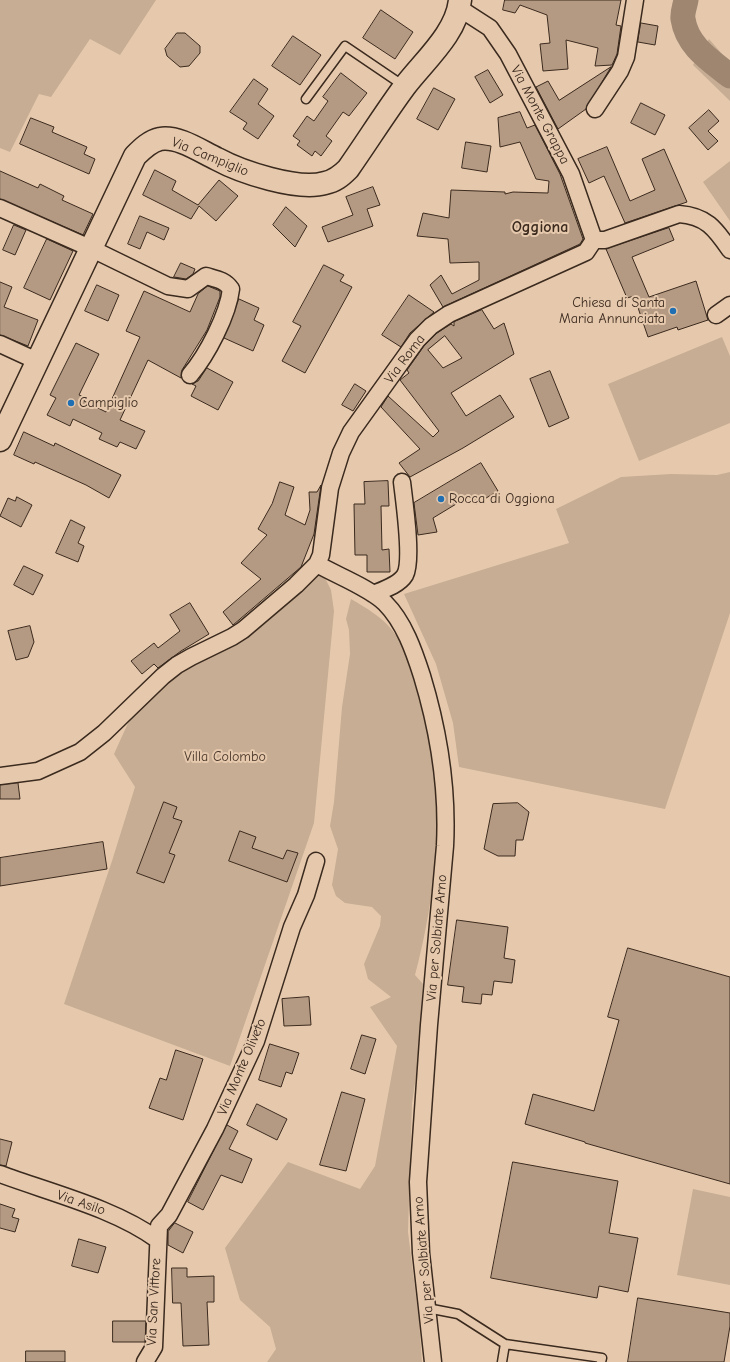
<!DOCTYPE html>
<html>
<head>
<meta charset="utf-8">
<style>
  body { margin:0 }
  canvas { display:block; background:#e6c9ad }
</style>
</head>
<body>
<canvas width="730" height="1362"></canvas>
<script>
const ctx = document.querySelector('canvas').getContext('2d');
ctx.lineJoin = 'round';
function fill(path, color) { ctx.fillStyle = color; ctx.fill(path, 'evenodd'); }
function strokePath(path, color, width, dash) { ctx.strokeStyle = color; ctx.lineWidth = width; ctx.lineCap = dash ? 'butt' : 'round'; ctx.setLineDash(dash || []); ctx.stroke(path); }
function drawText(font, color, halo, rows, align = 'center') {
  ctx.font = font + ' "Comic Neue",sans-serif'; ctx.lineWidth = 4; ctx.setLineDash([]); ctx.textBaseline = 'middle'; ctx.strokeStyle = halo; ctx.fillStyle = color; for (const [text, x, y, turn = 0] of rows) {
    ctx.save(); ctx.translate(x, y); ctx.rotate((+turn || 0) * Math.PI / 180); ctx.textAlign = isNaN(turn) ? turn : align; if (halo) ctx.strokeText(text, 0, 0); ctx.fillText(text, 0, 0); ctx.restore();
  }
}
const green = new Path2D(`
  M 0,0 L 156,0 L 120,55 L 90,39 L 51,97 L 39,94 L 10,152 L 0,148 Z
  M 709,39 L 730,63 L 730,101 L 693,65 Z
  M 730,161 L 730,221 L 703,182 Z
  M 722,337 L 730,356 L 730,423 L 639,461 L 608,384 Z
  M 730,472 L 730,613 L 665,809 L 459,767 L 453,723 L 436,664 L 404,594 L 569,543 L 556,509 L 621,477 L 671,474 L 717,475 Z
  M 323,574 L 331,590 L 334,611 L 314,823 L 230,1066 L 64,1004 L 112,861 L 135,787 L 114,754 L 128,723 L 153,694 L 189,664 L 221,650 L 256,630 L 312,577 Z
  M 351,599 C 366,608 381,616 392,630 C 405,645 410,669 416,688 C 423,714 432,741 435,768 C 441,837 433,908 415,975 L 423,984 L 420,1047 L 412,1104 L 408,1232 L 419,1320 L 422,1362 L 267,1362 L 276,1349 L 270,1327 L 240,1300 L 225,1248 L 288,1162 L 360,1189 L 375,1166 L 397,1046 L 370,1007 L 391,997 L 368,979 L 364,964 L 380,926 L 381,916 L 372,907 L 345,903 L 336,896 L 332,885 L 338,849 L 330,826 L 334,802 L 342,707 L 350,654 L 349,630 L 346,619 Z
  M 693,1189 L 730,1197 L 730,1285 L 677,1275 Z`);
const river = new Path2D(`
  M 686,0 C 685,6 682,13 683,19 C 687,46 710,60 730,76`);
const building = new Path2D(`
  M 505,0 L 621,0 L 616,25 L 621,26 L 617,54 L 612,65 L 595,66 L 598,48 L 566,40 L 568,69 L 543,71 L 540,44 L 550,43 L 547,15 L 520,5 L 515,13 L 503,10 Z
  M 381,10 L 413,32 L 395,59 L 363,38 Z
  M 641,23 L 658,26 L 655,45 L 638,42 Z
  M 177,33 L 185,33 L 200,46 L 200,53 L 189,66 L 180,67 L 167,56 L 165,49 Z
  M 293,36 L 321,55 L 300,85 L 272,66 Z
  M 611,67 L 586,109 L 558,129 L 536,87 L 548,81 L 559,100 Z
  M 488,70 L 503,95 L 490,103 L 475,77 Z
  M 341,73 L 367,93 L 349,116 L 343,112 L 326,136 L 332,141 L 321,156 L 315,151 L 312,156 L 297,145 L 300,141 L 293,136 L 307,116 L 314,121 L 328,101 L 323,97 Z
  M 254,79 L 268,89 L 258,104 L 274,116 L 258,139 L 243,129 L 247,123 L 230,112 Z
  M 434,88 L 455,99 L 438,130 L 417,119 Z
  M 641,103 L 665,115 L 655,135 L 631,123 Z
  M 709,110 L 719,121 L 708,131 L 718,141 L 708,150 L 689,128 Z
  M 520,112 L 527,128 L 535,125 L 560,174 L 583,239 L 580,244 L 443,307 L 430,285 L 441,275 L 452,294 L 479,280 L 479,262 L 450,263 L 448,239 L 417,236 L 423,213 L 449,218 L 451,190 L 505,192 L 505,194 L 513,192 L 548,193 L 549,181 L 536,179 L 520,142 L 500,147 L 498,118 Z
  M 31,118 L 54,127 L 52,132 L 87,147 L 84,154 L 95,159 L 89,174 L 20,144 Z
  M 466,142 L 491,146 L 487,172 L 462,168 Z
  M 607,147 L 630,201 L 655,190 L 642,159 L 664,149 L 687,202 L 625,223 L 604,176 L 589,183 L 578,159 Z
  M 155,170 L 176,181 L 172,190 L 198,205 L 219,180 L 238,196 L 216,221 L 199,206 L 191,219 L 143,195 Z
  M 0,171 L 38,188 L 40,184 L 64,196 L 62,200 L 93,214 L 83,235 L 0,199 Z
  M 373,187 L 380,205 L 367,209 L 373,226 L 328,242 L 322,227 L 353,215 L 346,197 Z
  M 286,207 L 307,226 L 295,247 L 273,225 Z
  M 140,216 L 169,228 L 164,240 L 147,232 L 140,249 L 128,244 Z
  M 14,225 L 26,230 L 15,255 L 3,250 Z
  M 669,228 L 674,240 L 632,257 L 649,297 L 696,281 L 708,320 L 678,330 L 677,327 L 648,337 L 634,296 L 627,298 L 606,249 Z
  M 47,239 L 73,251 L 50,300 L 24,288 Z
  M 181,263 L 195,269 L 193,274 L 186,279 L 174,277 Z
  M 324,265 L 344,275 L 340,281 L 352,287 L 305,373 L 282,361 L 301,326 L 293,322 Z
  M 0,282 L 12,287 L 4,307 L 38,320 L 28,346 L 0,335 Z
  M 97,285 L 119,295 L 108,321 L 85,311 Z
  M 208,286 L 220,291 L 220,297 L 207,330 L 182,370 L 181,378 L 148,360 L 120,420 L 145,431 L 136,449 L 120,442 L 117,447 L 99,439 L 102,433 L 73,419 L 70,426 L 47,415 L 56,398 L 50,395 L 76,343 L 99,354 L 79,395 L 86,398 L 84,401 L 106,412 L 140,337 L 126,331 L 144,291 L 190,312 L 198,294 Z
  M 409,295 L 434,312 L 410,333 L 401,347 L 382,335 Z
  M 239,299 L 259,308 L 254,320 L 264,325 L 253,351 L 224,338 Z
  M 482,310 L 494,329 L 504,323 L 514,354 L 451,393 L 466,416 L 500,395 L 514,417 L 463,448 L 410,477 L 399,463 L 420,449 L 381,407 L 388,396 L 433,437 L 439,431 L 400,380 L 409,373 L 407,370 L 424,346 L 437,333 L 451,324 L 454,326 L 454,322 ZM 445,336 L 462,358 L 443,368 L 428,350 Z
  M 207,368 L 233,382 L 218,410 L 191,396 L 196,386 L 192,384 L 198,381 Z
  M 550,371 L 569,418 L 549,427 L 530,379 Z
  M 355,384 L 366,391 L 353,411 L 342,405 Z
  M 24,432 L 54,446 L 55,443 L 121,475 L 109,498 L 86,485 L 35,462 L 34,464 L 14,455 Z
  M 481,463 L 498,491 L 476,504 L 471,495 L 433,518 L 437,532 L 418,535 L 414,503 Z
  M 388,481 L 389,506 L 381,506 L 382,550 L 389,549 L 390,572 L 367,572 L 367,555 L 355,555 L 354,504 L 365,504 L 364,482 Z
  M 280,482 L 294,487 L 285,515 L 305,525 L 310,510 L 309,492 L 317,492 L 321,485 L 314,534 L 301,567 L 233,625 L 223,612 L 261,579 L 241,563 L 267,535 L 258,529 L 272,504 Z
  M 17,497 L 32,505 L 21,527 L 0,516 L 8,498 L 15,501 Z
  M 71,520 L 85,527 L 78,543 L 84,546 L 78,562 L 56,553 Z
  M 24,566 L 43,575 L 33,595 L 14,585 Z
  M 190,603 L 209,634 L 181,651 L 158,668 L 154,664 L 142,674 L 131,661 L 154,643 L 158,648 L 180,631 L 170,615 Z
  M 30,626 L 34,642 L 28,657 L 16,660 L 8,631 Z
  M 18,783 L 20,799 L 0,799 L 0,785 Z
  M 164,802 L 177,807 L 173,818 L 182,821 L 169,853 L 175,855 L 164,883 L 137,873 Z
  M 518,803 L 529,812 L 523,840 L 516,840 L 515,856 L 498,856 L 484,849 L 493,804 Z
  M 240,831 L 256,837 L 252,848 L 283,859 L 287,850 L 298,853 L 287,882 L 229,861 Z
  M 103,842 L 107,869 L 0,886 L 0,858 Z
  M 457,920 L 508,927 L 504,958 L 515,960 L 512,983 L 494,981 L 492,995 L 482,994 L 481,1004 L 462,1002 L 464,987 L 448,985 Z
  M 628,948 L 730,977 L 730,1184 L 585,1143 L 585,1142 L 525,1124 L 533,1094 L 594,1111 L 619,1020 L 608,1017 Z
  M 309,997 L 311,1025 L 284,1026 L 282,999 Z
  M 362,1035 L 376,1039 L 365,1074 L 351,1069 Z
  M 270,1044 L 299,1053 L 292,1074 L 286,1072 L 281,1087 L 259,1080 Z
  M 176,1050 L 203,1059 L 183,1120 L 149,1108 L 160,1078 L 166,1080 Z
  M 342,1092 L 365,1099 L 346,1171 L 320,1165 Z
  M 257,1104 L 287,1119 L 277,1140 L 247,1125 Z
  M 227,1125 L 238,1131 L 229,1149 L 252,1159 L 242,1183 L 221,1175 L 203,1210 L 188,1202 Z
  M 0,1139 L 12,1142 L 6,1166 L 0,1165 Z
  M 513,1162 L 618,1181 L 609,1233 L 638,1238 L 628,1292 L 599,1286 L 597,1298 L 491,1278 Z
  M 0,1204 L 15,1209 L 12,1217 L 19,1219 L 15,1232 L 0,1228 Z
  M 175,1223 L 193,1232 L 183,1253 L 168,1245 L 168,1232 Z
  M 79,1239 L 106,1247 L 98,1273 L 72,1266 Z
  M 172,1268 L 187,1268 L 187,1277 L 214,1276 L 214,1302 L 207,1302 L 209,1345 L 183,1346 L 181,1303 L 173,1303 Z
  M 638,1298 L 730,1313 L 730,1326 L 724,1362 L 628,1362 Z
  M 113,1321 L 146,1321 L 145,1342 L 113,1342 Z
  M 26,1351 L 65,1351 L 65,1362 L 26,1362 Z`);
const lane = new Path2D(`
  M 306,99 L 345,46 L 404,86
  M 427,1308 L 458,1314 L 505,1344 L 602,1358 L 601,1362
  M 502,1362 L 505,1344`);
const street = new Path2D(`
  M 459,8 L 490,28 L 508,54 L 571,174 L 594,240
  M 595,109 L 620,71 L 626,57 L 635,0
  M 0,208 L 90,248 L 168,286 L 188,289 L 206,276 C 216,279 225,280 231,289 C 228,315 207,355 190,375
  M 594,240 L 605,240 L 679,214 C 706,216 715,228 730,250
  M 716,315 L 730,305
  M 0,344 L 37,361
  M 317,564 C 336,575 370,588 385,603 C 404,622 414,651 422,676 C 439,732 448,787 445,846 L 429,1025 L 418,1182 L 421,1253 L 433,1362
  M 373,594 C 383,590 399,585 405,575 C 413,560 404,500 402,482
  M 0,776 L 38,771 L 80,752 L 104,733 L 163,676 L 177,665 L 191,657 L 232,637 L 243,630 L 296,585 L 317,564 L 321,555 L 330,488 L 341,453 L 351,432 L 417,340 L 431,326 L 449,314 L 586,252 L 594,240
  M 0,1174 C 51,1193 114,1208 158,1240
  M 145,1362 L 154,1347 L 159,1226 L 169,1215 L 215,1129 L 256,1041 L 292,927 L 306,895 L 316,861`);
const secondary = new Path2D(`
  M 0,440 L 135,156 C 142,149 150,141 160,139 C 179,136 200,151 217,159 C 241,172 298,191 325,183 C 335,181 341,176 348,169 C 367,142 385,113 405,86 C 424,61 457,33 460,0`);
const markers = [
  [673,311,4,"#1f6fb2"],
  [71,403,4,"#1f6fb2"],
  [441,499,4,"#1f6fb2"]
];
const streetNames = [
  ["Via Monte Grappa",540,115,62],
  ["Via Campiglio",210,157,22],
  ["Via Roma",405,359,-53],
  ["Via per Solbiate Arno",437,938,-85],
  ["Via Monte Oliveto",242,1067,-67],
  ["Via Asilo",81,1203,19],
  ["Via per Solbiate Arno",424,1260,-95],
  ["Via San Vittore",154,1302,-87]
];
const poiNames = [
  ["Chiesa di Santa",665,303,"right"],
  ["Maria Annunciata",665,319,"right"],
  ["Campiglio",79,403],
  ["Rocca di Oggiona",449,499]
];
const parkNames = [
  ["Villa Colombo",225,757]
];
const quarterNames = [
  ["Oggiona",540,227]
];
fill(green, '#c7ad93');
strokePath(river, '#9e8671', 25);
fill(building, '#b49a83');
strokePath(building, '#3b2a1e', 1);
strokePath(lane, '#3b2a1e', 11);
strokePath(street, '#3b2a1e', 19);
strokePath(secondary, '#3b2a1e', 25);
strokePath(lane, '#e6c9ad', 8);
strokePath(street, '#e6c9ad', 16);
strokePath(secondary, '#e6c9ad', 22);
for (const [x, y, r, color] of markers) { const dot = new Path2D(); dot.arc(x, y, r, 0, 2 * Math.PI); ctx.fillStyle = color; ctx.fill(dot); strokePath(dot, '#e6c9ad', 1.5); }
drawText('14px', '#3b2a1e', '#e6c9ad', streetNames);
drawText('14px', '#3b2a1e', '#e6c9ad', poiNames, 'left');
drawText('14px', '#49372a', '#e6c9ad', parkNames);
drawText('bold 16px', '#3b2a1e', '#e6c9ad', quarterNames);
</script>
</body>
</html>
